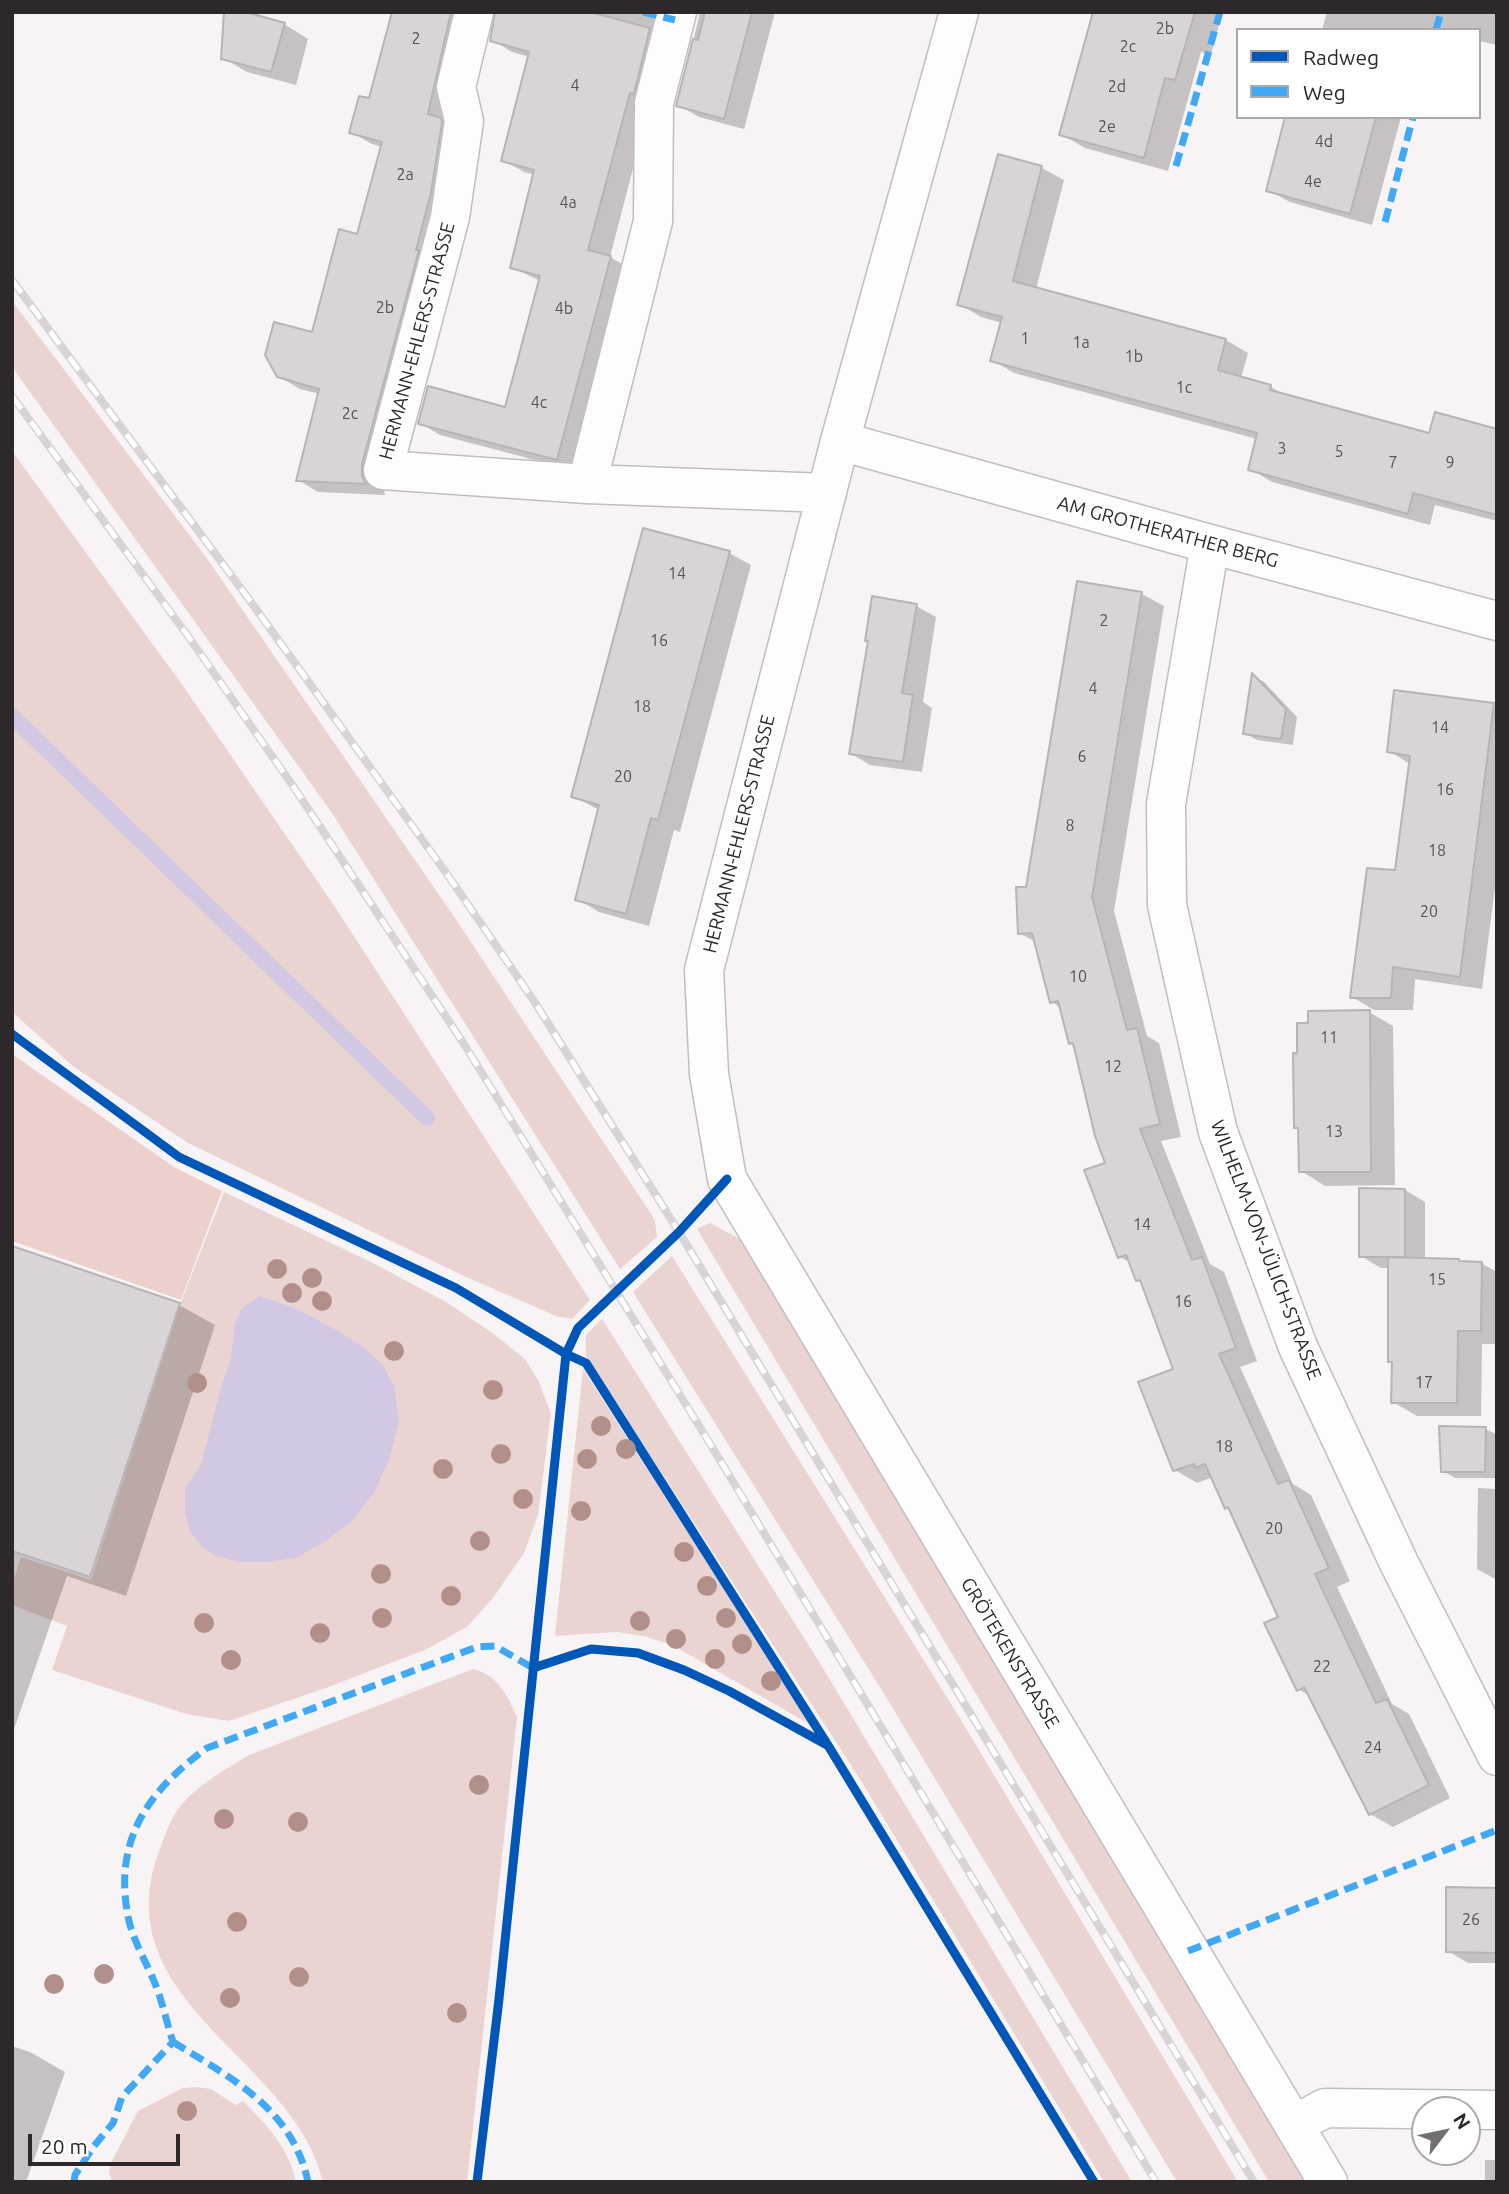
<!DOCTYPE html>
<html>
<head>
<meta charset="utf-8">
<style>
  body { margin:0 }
  #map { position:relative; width:1509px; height:2194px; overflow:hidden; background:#f8f3f5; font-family:Ubuntu,sans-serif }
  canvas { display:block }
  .frame { position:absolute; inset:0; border:14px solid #2d292b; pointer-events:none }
  .legend { position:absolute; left:1236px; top:28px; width:245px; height:91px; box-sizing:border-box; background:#fff; border:2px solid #aba9aa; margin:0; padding:9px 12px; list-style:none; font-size:21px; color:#2d292b }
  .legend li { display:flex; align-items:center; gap:14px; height:35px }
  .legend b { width:35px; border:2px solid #aba9aa }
  .north { position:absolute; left:1411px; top:2096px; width:70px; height:70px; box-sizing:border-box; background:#fff; border:2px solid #aba9aa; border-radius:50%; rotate:58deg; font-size:19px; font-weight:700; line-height:28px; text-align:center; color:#2d292b }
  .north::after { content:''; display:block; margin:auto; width:24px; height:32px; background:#747072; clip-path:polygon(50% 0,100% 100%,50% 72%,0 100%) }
  .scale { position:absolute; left:28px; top:2134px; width:152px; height:32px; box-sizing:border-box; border:4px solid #2d292b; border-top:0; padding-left:9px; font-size:21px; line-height:24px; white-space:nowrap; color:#2d292b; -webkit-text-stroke:5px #fff; paint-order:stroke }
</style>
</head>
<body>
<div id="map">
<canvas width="1509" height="2194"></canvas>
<div class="frame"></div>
<ul class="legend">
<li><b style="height:9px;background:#0057b8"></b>Radweg</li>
<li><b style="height:9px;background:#3fa9f5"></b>Weg</li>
</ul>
<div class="north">N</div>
<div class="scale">20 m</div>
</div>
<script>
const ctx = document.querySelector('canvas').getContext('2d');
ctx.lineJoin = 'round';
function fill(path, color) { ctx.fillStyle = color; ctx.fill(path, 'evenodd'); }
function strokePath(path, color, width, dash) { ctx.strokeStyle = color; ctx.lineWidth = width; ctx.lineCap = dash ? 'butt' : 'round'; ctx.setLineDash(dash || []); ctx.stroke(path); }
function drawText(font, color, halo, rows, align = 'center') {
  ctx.font = font + ' Ubuntu,sans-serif'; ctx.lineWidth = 5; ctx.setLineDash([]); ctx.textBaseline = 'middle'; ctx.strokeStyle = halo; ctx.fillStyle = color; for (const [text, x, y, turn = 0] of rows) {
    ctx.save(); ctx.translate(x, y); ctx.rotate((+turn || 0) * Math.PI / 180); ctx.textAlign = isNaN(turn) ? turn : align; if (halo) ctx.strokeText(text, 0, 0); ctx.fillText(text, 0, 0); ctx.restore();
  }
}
const green = new Path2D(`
  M 12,301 L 206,557 L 455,918 L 655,1220 L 657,1237 L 620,1269 L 332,813 L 12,367 Z
  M 12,451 L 181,683 L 333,904 L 590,1300 L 572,1319 L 556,1316 L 466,1277 L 188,1143 L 74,1067 L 12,1012 Z
  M 224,1192 L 373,1263 L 446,1302 L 491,1332 L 525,1359 L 538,1380 L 551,1413 L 538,1515 L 524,1553 L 493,1598 L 468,1626 L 427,1649 L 326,1688 L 229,1721 L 186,1714 L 52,1670 L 67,1626 L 12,1605 L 12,1585 L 21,1557 L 91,1580 L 181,1302 Z
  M 710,1223 L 755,1247 L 1307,2182 L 1269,2182 L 697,1229 Z
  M 672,1256 L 961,1720 L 1238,2182 L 1177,2182 L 886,1697 L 633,1292 Z
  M 602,1319 L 818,1660 L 1132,2182 L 1104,2182 L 858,1776 L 586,1356 L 586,1335 Z
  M 583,1369 L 811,1725 L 672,1645 L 643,1636 L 616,1632 L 555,1636 Z
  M 473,1669 C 498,1675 507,1695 517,1717 L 467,2182 L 323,2182 C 296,2061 113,2006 155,1863 C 160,1848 165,1833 172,1819 C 187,1790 223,1771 249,1755 Z
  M 196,2087 L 211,2089 L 236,2105 L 243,2101 C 267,2125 289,2148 296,2182 L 112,2182 L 109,2172 L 111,2163 L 138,2111 L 183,2088 Z`);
const forest = new Path2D(`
  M 12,1054 L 174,1167 L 222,1191 L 181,1300 L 12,1241 Z`);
const water = new Path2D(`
  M 260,1296 L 297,1309 L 336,1330 L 362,1346 L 382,1364 L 394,1386 L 399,1421 L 390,1457 L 375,1491 L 353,1520 L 327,1540 L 298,1557 L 270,1562 L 239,1562 L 215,1556 L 202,1547 L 190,1531 L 185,1513 L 185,1488 L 201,1465 L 220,1391 L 231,1358 L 235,1323 L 242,1308 Z`);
const shadow = new Path2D(`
  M 394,12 L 477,12 L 382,477 L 385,495 L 318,492 L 298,480 L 320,394 L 300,389 L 278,376 L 314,334 L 359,236 L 382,147 L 372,144 L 351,132 L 370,101 Z
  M 497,12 L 680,12 L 650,103 L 610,257 L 631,269 L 577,471 L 440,435 L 420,423 L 506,409 L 540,281 L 512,267 L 535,175 L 524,172 L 503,160 L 530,57 L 512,52 L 492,40 Z
  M 700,12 L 775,12 L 744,129 L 699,117 L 678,105 Z
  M 1106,12 L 1222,12 L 1211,55 L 1201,52 L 1168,171 L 1085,148 L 1061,134 Z
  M 1327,12 L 1497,12 L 1497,45 L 1479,41 L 1479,30 L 1322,30 Z
  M 284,24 L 308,39 L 296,85 L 247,72 L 223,58 Z
  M 1287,117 L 1401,117 L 1372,225 L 1290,202 L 1268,190 Z
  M 999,156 L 1042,168 L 1064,180 L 1036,289 L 1226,340 L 1248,353 L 1241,378 L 1271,387 L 1286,396 L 1431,435 L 1497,430 L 1497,521 L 1435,505 L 1430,525 L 1272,482 L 1250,469 L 1257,439 L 1014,373 L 992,360 L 1002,323 L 981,317 L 959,304 Z
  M 729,553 L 751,565 L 680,832 L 674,830 L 649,926 L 599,912 L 577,899 L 599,810 L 573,796 Z
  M 1078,583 L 1142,594 L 1164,606 L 1114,911 L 1147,1036 L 1159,1043 L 1181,1137 L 1161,1141 L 1210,1264 L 1224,1272 L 1257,1361 L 1240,1367 L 1293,1484 L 1311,1495 L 1350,1581 L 1337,1587 L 1392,1704 L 1409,1714 L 1450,1798 L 1393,1827 L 1370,1814 L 1312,1697 L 1298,1689 L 1280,1618 L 1231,1510 L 1226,1508 L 1213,1477 L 1197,1483 L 1175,1470 L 1175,1370 L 1143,1284 L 1137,1280 L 1131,1263 L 1120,1257 L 1108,1164 L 1076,1046 L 1070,1043 L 1061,1008 L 1052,1002 L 1036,942 L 1019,933 Z
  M 916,606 L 936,617 L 923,702 L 932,708 L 922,772 L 870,765 L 850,753 Z
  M 1254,676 L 1264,682 L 1297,717 L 1293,745 L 1257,740 L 1245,733 Z
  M 1396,692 L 1497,707 L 1497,872 L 1482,989 L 1415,979 L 1413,1010 L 1374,1010 L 1352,997 L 1396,872 L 1410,764 L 1389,751 Z
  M 1369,1012 L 1393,1026 L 1395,1185 L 1325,1186 L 1301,1171 L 1299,1054 Z
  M 1405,1190 L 1425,1202 L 1425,1260 L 1481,1263 L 1497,1272 L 1497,1344 L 1482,1344 L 1481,1416 L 1417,1416 L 1393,1402 L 1390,1268 L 1381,1268 L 1361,1256 Z
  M 12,1248 L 179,1305 L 215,1325 L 126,1596 L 67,1576 L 12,1735 Z
  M 1486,1429 L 1497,1435 L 1497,1478 L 1455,1478 L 1443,1471 Z
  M 1478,1488 L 1497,1489 L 1497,1580 L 1477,1569 Z
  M 1497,1890 L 1497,1963 L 1468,1963 L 1448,1951 Z
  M 12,2046 L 30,2052 L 65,2072 L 26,2182 L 12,2182 Z
  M 1485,2160 L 1497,2160 L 1497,2182 L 1485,2182 Z`);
const stream = new Path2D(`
  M 12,716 L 427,1118`);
const building = new Path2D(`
  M 224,12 L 246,12 L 285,23 L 271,72 L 221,59 Z
  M 392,12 L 451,12 L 428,114 L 441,118 L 442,122 L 431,193 L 416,250 L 419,250 L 362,464 L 362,476 L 366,484 L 296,481 L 319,389 L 277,377 L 265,355 L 274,322 L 312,332 L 339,229 L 357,234 L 382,142 L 349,133 L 359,96 L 369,98 Z
  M 495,12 L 590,12 L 650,28 L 634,94 L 630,93 L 588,250 L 611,256 L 557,460 L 418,424 L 428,386 L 505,407 L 540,276 L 510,268 L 534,170 L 501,161 L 529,52 L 490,41 Z
  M 705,12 L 752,12 L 724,119 L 676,106 L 693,39 L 698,40 Z
  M 1093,12 L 1195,12 L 1175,80 L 1165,78 L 1144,158 L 1059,135 Z
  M 1285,117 L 1376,117 L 1350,214 L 1266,191 Z
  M 998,154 L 1042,166 L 1013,281 L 1226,339 L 1218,370 L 1271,385 L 1270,390 L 1429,433 L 1435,412 L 1497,429 L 1497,515 L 1413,493 L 1408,514 L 1248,470 L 1257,433 L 990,361 L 1002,317 L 957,305 Z
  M 643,528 L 730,551 L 658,820 L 651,818 L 626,914 L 575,900 L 599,805 L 571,797 Z
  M 1077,581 L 1142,592 L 1092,897 L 1127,1030 L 1137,1028 L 1160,1124 L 1140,1129 L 1192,1260 L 1202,1257 L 1236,1348 L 1219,1354 L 1278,1484 L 1289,1480 L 1329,1568 L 1315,1574 L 1376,1703 L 1387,1699 L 1429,1785 L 1369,1815 L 1304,1687 L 1297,1691 L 1264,1623 L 1278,1617 L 1228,1507 L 1225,1509 L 1205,1464 L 1195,1468 L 1194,1464 L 1173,1471 L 1138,1382 L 1173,1369 L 1140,1280 L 1136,1281 L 1126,1255 L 1118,1258 L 1084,1170 L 1105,1163 L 1095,1136 L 1073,1043 L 1069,1044 L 1058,1001 L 1050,1003 L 1032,933 L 1018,934 L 1016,887 L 1026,887 Z
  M 872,596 L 917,604 L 902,693 L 913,695 L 903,762 L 849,754 L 868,641 L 865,641 Z
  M 1252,673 L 1286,709 L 1281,739 L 1243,734 Z
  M 1394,690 L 1494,703 L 1460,977 L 1393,967 L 1391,998 L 1350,998 L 1367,868 L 1395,870 L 1410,756 L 1387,752 Z
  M 1370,1010 L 1371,1172 L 1299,1172 L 1298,1128 L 1294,1128 L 1293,1053 L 1297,1053 L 1297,1023 L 1308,1023 L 1308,1011 Z
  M 1359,1188 L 1405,1189 L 1405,1257 L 1359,1257 Z
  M 12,1246 L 180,1303 L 90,1577 L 12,1551 Z
  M 1388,1257 L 1459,1259 L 1459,1261 L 1482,1262 L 1481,1331 L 1458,1331 L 1457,1403 L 1391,1403 L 1392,1362 L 1388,1362 Z
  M 1439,1426 L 1486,1427 L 1485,1472 L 1441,1472 Z
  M 1446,1887 L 1497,1888 L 1497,1953 L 1446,1952 Z`);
const minor = new Path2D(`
  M 474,12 L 456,87 L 464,121 L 450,217 L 383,470 L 587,484 L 827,493
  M 959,12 L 840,441 L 704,970 L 709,1074 L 727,1179 L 1328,2182
  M 840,441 L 1210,544 L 1497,621
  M 587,484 L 653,221 L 654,103 L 677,12
  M 1210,544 L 1166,804 L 1167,905 L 1218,1132 L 1298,1347 L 1399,1563 L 1497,1756
  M 1294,2125 L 1325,2108 L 1497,2110`);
const rail = new Path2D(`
  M 12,280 L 248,598 L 447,874 L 534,1001 L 679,1232 L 1254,2182
  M 12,396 L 188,636 L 293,786 L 464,1044 L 709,1442 L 1156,2182`);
const quiet = new Path2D(`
  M 643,12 L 675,20
  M 1436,30 L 1441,12
  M 1176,166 L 1220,12
  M 1385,222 L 1413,117
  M 1188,1951 L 1497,1830
  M 173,2042 C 231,2078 293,2109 308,2182
  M 74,2182 L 75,2175 L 94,2146 L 113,2123 L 122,2097 L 173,2042 C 167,2024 163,2004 156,1986 C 148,1965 134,1943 129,1921 C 112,1843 146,1792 207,1748 L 477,1647 L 495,1646 L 533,1668 L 539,1666`);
const cycleway = new Path2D(`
  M 12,1034 L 179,1157 L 456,1288 L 566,1354 L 586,1363 L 829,1747 L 1094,2182
  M 533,1668 L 591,1649 L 638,1653 L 684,1670 L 729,1691 L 827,1745
  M 477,2182 L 499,1999 L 566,1354 L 578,1328 L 679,1232 L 727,1179`);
const trees = [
  [277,1269],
  [312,1278],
  [292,1293],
  [322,1301],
  [394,1351],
  [197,1383],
  [493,1390],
  [601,1426],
  [626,1449],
  [501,1454],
  [587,1459],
  [443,1469],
  [523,1499],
  [581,1511],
  [480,1541],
  [684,1552],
  [381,1574],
  [707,1586],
  [451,1596],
  [382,1618],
  [726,1618],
  [640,1621],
  [204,1623],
  [320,1633],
  [676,1639],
  [742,1644],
  [715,1659],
  [231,1660],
  [771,1681],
  [479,1785],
  [224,1819],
  [298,1822],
  [237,1922],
  [104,1974],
  [299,1977],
  [54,1984],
  [230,1998],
  [457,2013],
  [187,2111]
];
const numberNames = [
  ["2b",1165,29],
  ["2",416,39],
  ["2c",1128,47],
  ["4",575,86],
  ["2d",1117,87],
  ["2e",1107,127],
  ["4d",1324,142],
  ["2a",405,175],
  ["4e",1313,182],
  ["4a",568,203],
  ["2b",385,308],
  ["4b",564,309],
  ["1",1025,339],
  ["1a",1081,343],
  ["1b",1134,357],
  ["1c",1184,388],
  ["4c",539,403],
  ["2c",350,414],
  ["3",1282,449],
  ["5",1339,452],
  ["7",1393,463],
  ["9",1450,463],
  ["14",677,574],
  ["2",1104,621],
  ["16",659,641],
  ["4",1093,689],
  ["18",642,707],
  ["14",1440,728],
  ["6",1082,757],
  ["20",623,777],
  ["16",1445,790],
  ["8",1070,826],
  ["18",1437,851],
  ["20",1429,912],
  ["10",1078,977],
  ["11",1329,1038],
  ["12",1113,1067],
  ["13",1334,1132],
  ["14",1142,1225],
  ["15",1437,1280],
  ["16",1183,1302],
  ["17",1424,1383],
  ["18",1224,1447],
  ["20",1274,1529],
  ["22",1322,1667],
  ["24",1373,1748],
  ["26",1471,1920]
];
const streetNames = [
  ["HERMANN-EHLERS-STRASSE",417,341,-75],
  ["AM GROTHERATHER BERG",1168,532,15],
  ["HERMANN-EHLERS-STRASSE",739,834,-76],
  ["WILHELM-VON-JÜLICH-STRASSE",1266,1250,69],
  ["GRÖTEKENSTRASSE",1010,1653,59]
];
fill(green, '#ead4d1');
fill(forest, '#ecd0cc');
fill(water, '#d3c8e4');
fill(shadow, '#0003');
strokePath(stream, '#d3c8e4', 16);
fill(building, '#d9d5d6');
strokePath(building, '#b8b4b5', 2);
strokePath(minor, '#c2bec0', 41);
strokePath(minor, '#fefdfe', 38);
strokePath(rail, '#d6d4d5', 8);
strokePath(rail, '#fff', 5, [16]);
strokePath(quiet, '#3fa9f5', 7, [14, 7]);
strokePath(cycleway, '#0057b8', 9);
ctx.fillStyle = '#b38f8a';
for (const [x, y] of trees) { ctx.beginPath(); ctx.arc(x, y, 10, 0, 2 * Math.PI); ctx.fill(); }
drawText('16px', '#585456', null, numberNames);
drawText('19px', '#2d292b', '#fff', streetNames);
</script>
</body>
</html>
